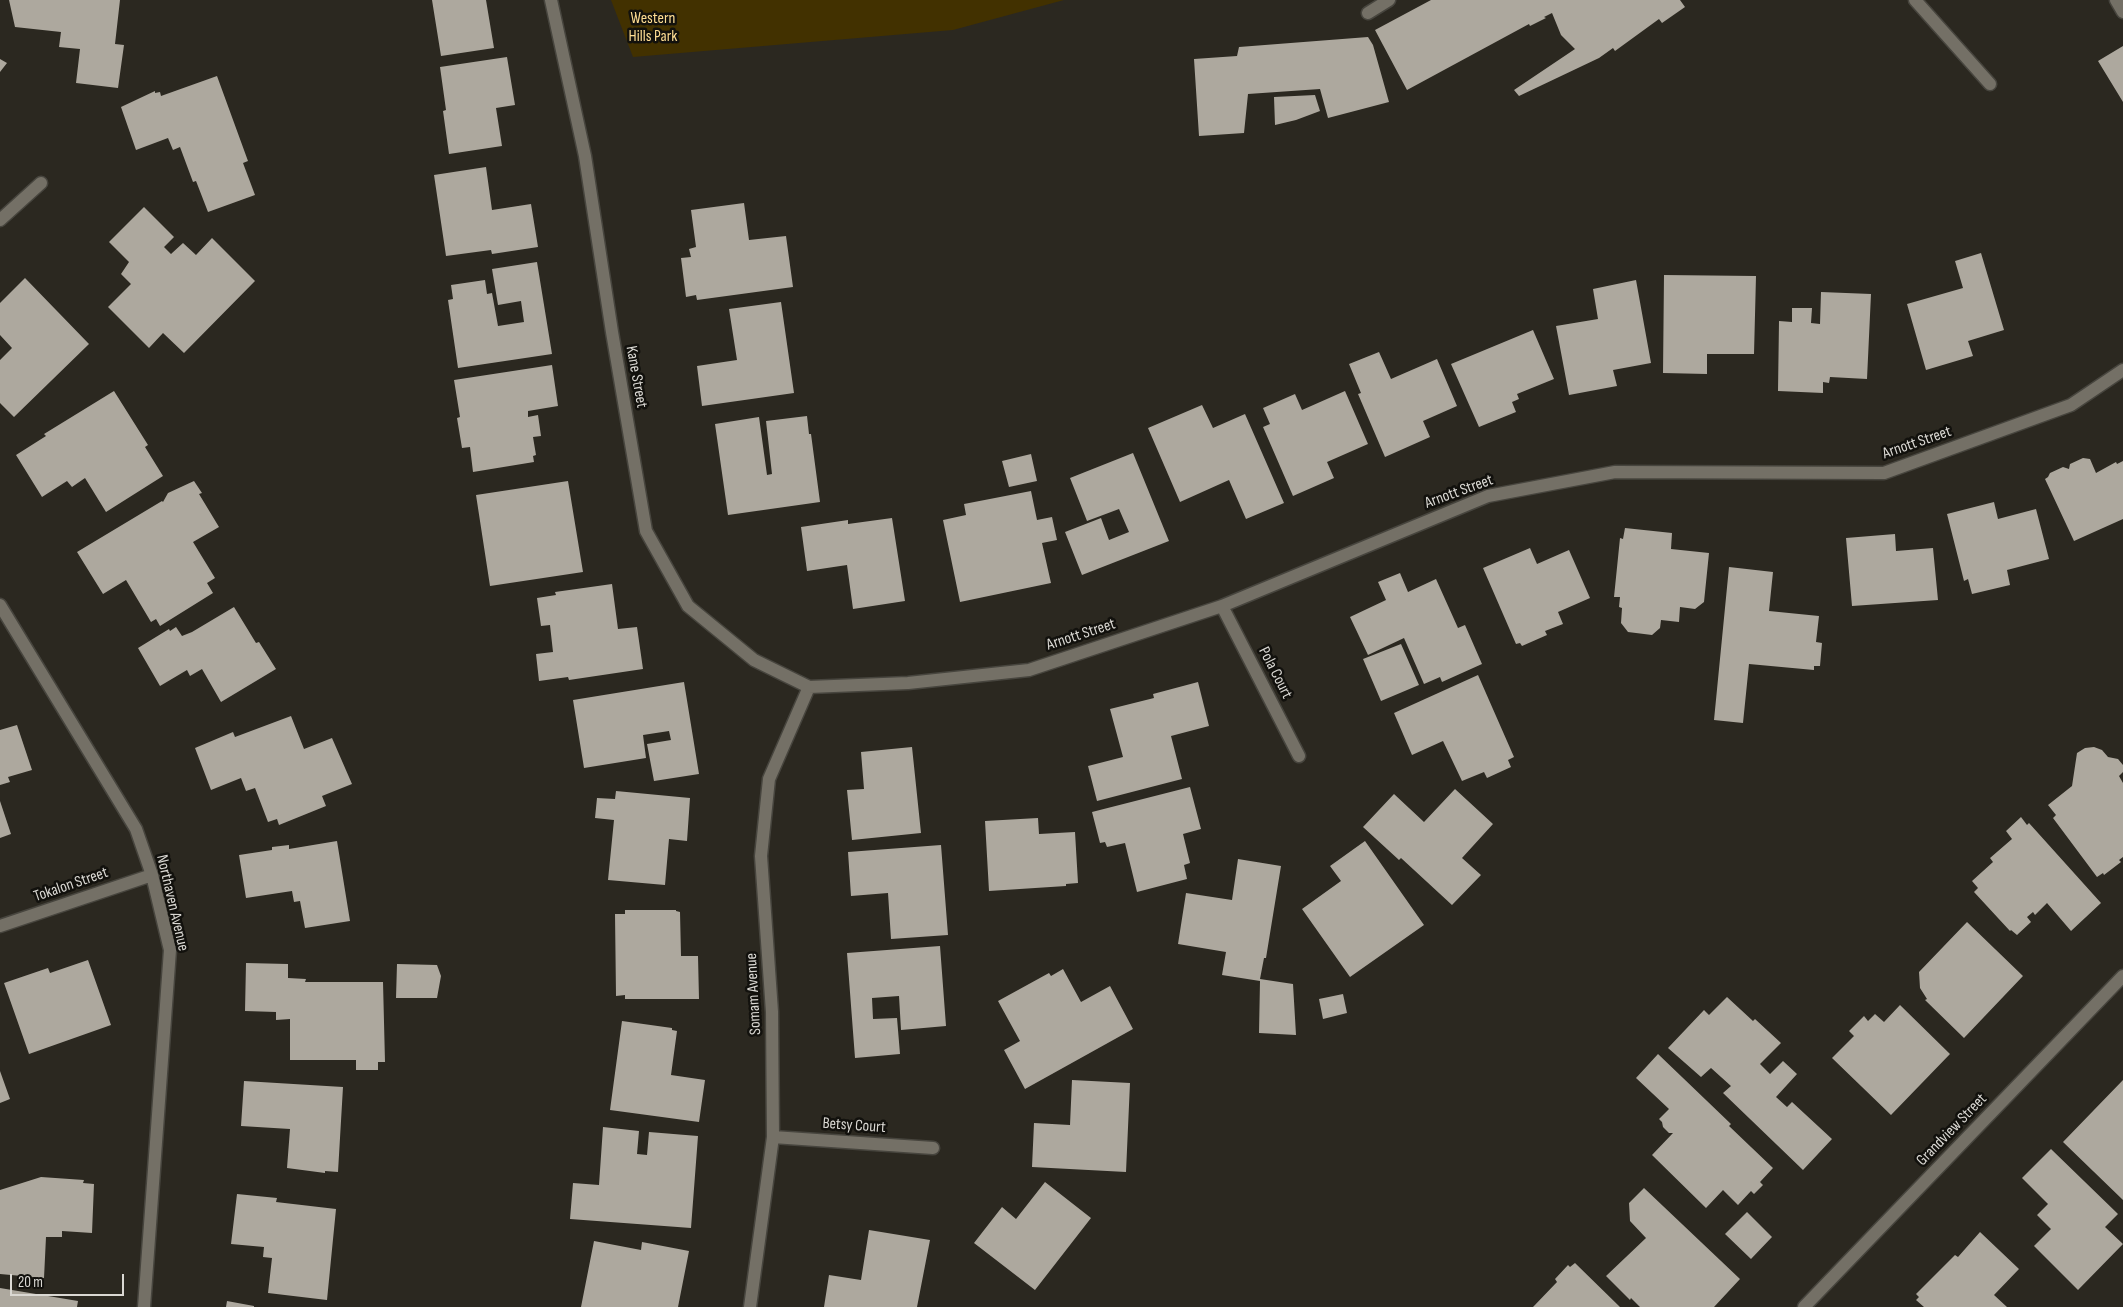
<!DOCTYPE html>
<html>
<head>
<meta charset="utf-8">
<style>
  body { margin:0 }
  #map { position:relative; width:2123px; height:1307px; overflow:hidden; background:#2b2820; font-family:"Sofia Sans Condensed",sans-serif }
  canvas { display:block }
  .scale { position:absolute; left:10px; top:1274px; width:114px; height:22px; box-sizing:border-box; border:2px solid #dad8d3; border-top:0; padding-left:6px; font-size:15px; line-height:18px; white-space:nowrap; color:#dad8d3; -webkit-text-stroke:4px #12110d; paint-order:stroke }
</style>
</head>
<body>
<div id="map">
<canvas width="2123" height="1307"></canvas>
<div class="scale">20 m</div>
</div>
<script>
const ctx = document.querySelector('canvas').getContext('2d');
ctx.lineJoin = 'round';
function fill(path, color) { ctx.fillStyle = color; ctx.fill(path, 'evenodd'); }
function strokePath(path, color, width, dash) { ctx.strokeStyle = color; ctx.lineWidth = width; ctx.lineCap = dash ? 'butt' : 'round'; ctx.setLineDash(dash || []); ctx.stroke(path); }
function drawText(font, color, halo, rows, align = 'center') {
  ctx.font = font + ' "Sofia Sans Condensed",sans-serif'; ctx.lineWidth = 5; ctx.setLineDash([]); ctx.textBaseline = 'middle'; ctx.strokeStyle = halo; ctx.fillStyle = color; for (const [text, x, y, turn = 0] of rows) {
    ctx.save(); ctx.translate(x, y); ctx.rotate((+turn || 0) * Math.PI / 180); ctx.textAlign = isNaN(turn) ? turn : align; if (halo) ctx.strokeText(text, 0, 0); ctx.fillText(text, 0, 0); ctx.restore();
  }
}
const green = new Path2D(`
  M 611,0 L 1064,0 L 953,30 L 633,57 Z`);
const building = new Path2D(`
  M 9,0 L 120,0 L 115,44 L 124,45 L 118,88 L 76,83 L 80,49 L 59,47 L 61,32 L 15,27 Z
  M 432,0 L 486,0 L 494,48 L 441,56 Z
  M 1431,0 L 1680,0 L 1685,7 L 1662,23 L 1659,19 L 1615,51 L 1613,48 L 1599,58 L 1519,96 L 1514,90 L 1575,49 L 1561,35 L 1552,13 L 1544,17 L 1546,18 L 1530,26 L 1529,24 L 1407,90 L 1375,30 Z
  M 1368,37 L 1373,45 L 1389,102 L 1328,118 L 1320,89 L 1248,94 L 1244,133 L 1199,136 L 1194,59 L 1237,56 L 1239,47 Z
  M 2123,46 L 2123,102 L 2098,61 Z
  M 507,57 L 515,105 L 496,108 L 502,146 L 449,154 L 443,111 L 446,110 L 440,67 Z
  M 0,59 L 7,63 L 0,72 Z
  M 217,76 L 248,161 L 243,163 L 255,195 L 208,212 L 196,181 L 193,182 L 180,147 L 173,150 L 168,138 L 136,150 L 121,107 L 155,91 L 155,93 L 160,92 L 161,96 Z
  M 1315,95 L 1320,111 L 1296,120 L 1275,125 L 1274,97 Z
  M 486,167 L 492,210 L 531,204 L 538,247 L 492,254 L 491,250 L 446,256 L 434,175 Z
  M 744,203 L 749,240 L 786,236 L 793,287 L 697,300 L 696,295 L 686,297 L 681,258 L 691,257 L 689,249 L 696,247 L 691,210 Z
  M 144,207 L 174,237 L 164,247 L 171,254 L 183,243 L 196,255 L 212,238 L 255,281 L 184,353 L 163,333 L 149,348 L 108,307 L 131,284 L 121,274 L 129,262 L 109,242 Z
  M 1981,253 L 2004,330 L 1968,341 L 1973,356 L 1926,370 L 1907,304 L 1963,288 L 1955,261 Z
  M 537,262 L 552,354 L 458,368 L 448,300 L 453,299 L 451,285 L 485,280 L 487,294 L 492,293 L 498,326 L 524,322 L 521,301 L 498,305 L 492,269 Z
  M 1664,275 L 1756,276 L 1754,354 L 1707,354 L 1707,374 L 1663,373 Z
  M 25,278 L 89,344 L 14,417 L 0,403 L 0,360 L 12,348 L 0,335 L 0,303 Z
  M 1636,280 L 1651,363 L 1613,370 L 1617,386 L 1569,395 L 1556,326 L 1598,319 L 1593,289 Z
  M 1821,292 L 1871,294 L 1867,379 L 1830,377 L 1829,383 L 1823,382 L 1823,393 L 1778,391 L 1779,321 L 1792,322 L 1792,308 L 1812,308 L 1811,323 L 1820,324 Z
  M 781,302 L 794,393 L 702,406 L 697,366 L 737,360 L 729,309 Z
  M 1533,330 L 1554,379 L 1517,394 L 1519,399 L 1512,402 L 1516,412 L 1479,427 L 1451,364 Z
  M 1379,352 L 1391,379 L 1437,359 L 1457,406 L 1423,421 L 1430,437 L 1385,457 L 1358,394 L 1361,393 L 1349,364 Z
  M 552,365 L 558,406 L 528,411 L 528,417 L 538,415 L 541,436 L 533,437 L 536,455 L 533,456 L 534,462 L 473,472 L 470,447 L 462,448 L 457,418 L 460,417 L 454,380 Z
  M 114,391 L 148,445 L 145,447 L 163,476 L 106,512 L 85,478 L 72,487 L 67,481 L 42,497 L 16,455 L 46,436 L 44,434 Z
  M 1345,391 L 1368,444 L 1327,462 L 1334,478 L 1293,496 L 1263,427 L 1270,424 L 1263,408 L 1295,394 L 1302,410 Z
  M 1202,405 L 1213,428 L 1245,414 L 1284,503 L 1246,519 L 1229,480 L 1180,502 L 1148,428 Z
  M 807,416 L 809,434 L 811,434 L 820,502 L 728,515 L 715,424 L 759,417 L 767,475 L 772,474 L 766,421 Z
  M 1133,453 L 1169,541 L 1082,575 L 1065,532 L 1101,518 L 1109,540 L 1129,532 L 1119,509 L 1087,521 L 1070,478 Z
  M 1031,454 L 1037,481 L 1009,487 L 1002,461 Z
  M 2083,458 L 2090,459 L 2096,473 L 2116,462 L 2117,464 L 2123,461 L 2123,519 L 2074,541 L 2045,479 L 2048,477 L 2050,473 L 2063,467 L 2069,469 L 2070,464 Z
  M 194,481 L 202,493 L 199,494 L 219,527 L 193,542 L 215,578 L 207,583 L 213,593 L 160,626 L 156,619 L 151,622 L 126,580 L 103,594 L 77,552 L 162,501 L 163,502 L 168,493 Z
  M 568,481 L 583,572 L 490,586 L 476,495 Z
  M 1031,491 L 1037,520 L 1052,517 L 1057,540 L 1042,543 L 1051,583 L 960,602 L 943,520 L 966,515 L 964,504 Z
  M 1994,502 L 1998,519 L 2036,509 L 2049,559 L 2007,570 L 2010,585 L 1972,594 L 1968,579 L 1964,581 L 1947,514 Z
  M 892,518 L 905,601 L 853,609 L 847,565 L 807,571 L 801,527 L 848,520 L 848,524 Z
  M 1625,528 L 1672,533 L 1671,549 L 1709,553 L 1704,602 L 1695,609 L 1680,607 L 1679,622 L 1661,620 L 1660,628 L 1652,635 L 1628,632 L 1621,623 L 1622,608 L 1619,607 L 1620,597 L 1614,597 L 1620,538 L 1623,539 Z
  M 1895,534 L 1896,551 L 1933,548 L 1938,600 L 1852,606 L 1846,538 Z
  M 1530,548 L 1537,564 L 1569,550 L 1590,598 L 1558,612 L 1563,624 L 1545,631 L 1547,635 L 1522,646 L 1520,643 L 1516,644 L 1483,568 Z
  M 1729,567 L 1773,572 L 1769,611 L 1819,616 L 1816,642 L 1822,643 L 1820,666 L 1814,666 L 1814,670 L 1749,664 L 1743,723 L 1714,720 Z
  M 1400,573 L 1408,592 L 1436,579 L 1458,628 L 1465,625 L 1482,664 L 1442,682 L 1440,677 L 1424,684 L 1404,638 L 1368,655 L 1350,617 L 1386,600 L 1378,582 Z
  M 612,584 L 618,629 L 637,627 L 643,669 L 569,680 L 568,677 L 539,681 L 536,654 L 553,652 L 550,625 L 541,626 L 537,598 L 556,595 L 555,592 Z
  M 234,607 L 256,643 L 259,642 L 276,669 L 221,702 L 202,669 L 190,676 L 187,670 L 160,686 L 138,648 L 169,629 L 170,631 L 176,627 L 182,636 L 192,632 Z
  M 1401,644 L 1419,685 L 1381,701 L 1363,659 Z
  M 1478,675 L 1514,757 L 1508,760 L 1511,767 L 1487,778 L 1484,772 L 1462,781 L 1443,741 L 1412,755 L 1394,713 Z
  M 684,682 L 699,774 L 654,781 L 647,744 L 671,740 L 669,731 L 643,735 L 646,758 L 584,768 L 573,700 Z
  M 1198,682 L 1209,726 L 1171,736 L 1182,779 L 1097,801 L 1088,766 L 1123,757 L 1110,709 L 1154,698 L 1153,694 Z
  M 291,716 L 304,749 L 332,738 L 352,784 L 322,796 L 326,806 L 279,825 L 277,819 L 268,822 L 255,788 L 246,791 L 241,778 L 211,790 L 195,748 L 233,732 L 235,737 Z
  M 17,725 L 32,770 L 8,777 L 10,782 L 0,785 L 0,730 Z
  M 912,747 L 921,833 L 852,840 L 847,790 L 864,789 L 861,752 Z
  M 2094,747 L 2102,750 L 2108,757 L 2118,759 L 2123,765 L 2123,772 L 2119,776 L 2123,783 L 2123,857 L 2119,860 L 2121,862 L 2104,875 L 2103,873 L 2097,877 L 2053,818 L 2056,815 L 2048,805 L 2072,786 L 2077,753 L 2085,748 Z
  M 1190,787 L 1201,829 L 1183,834 L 1190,863 L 1184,865 L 1187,879 L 1137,892 L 1125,843 L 1107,847 L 1105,842 L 1100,843 L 1092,812 Z
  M 1455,789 L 1493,824 L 1462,858 L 1481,875 L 1452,905 L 1401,858 L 1399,860 L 1363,827 L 1394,794 L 1424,822 Z
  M 616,791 L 690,798 L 687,841 L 669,839 L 665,885 L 608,880 L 614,820 L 595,818 L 597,798 L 615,799 Z
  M 0,801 L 11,834 L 0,838 Z
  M 2021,817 L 2027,825 L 2029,823 L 2101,903 L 2071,931 L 2047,903 L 2035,915 L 2033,912 L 2027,917 L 2031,922 L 2017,935 L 2011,930 L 2010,931 L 1974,892 L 1978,888 L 1972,881 L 1993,862 L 1990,858 L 2012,839 L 2006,831 Z
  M 1038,818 L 1039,834 L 1075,832 L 1078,883 L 1066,884 L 1066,886 L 989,891 L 985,821 Z
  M 337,841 L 350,921 L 305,928 L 300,901 L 294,902 L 292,891 L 246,898 L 239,855 L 272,850 L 272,847 L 289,845 L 289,849 Z
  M 1365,841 L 1424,925 L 1350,977 L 1302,909 L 1341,881 L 1330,866 Z
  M 941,845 L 948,935 L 891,939 L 888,893 L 851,896 L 848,852 Z
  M 1238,859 L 1281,866 L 1266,958 L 1264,958 L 1260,979 L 1293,984 L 1296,1035 L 1259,1033 L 1260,981 L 1222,975 L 1226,952 L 1178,944 L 1186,893 L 1232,900 Z
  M 625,910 L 676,910 L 676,911 L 680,912 L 681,956 L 698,956 L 699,999 L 625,999 L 625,995 L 616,996 L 615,914 L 625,914 Z
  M 1967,922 L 2023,976 L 1964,1038 L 1925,1000 L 1927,999 L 1920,988 L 1919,972 Z
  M 940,946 L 946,1026 L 901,1030 L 899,996 L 872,998 L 873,1019 L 897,1018 L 900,1054 L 855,1058 L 847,953 Z
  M 88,960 L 111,1025 L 29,1054 L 4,983 L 48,968 L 50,973 Z
  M 246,963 L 288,964 L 288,978 L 306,979 L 305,982 L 383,982 L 385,1062 L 378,1062 L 378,1070 L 356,1070 L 356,1060 L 290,1060 L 290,1019 L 276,1020 L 276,1012 L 245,1011 Z
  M 397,964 L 437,965 L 441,976 L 437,998 L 396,998 Z
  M 1063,969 L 1081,1002 L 1110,986 L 1133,1029 L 1025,1089 L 1004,1050 L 1020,1041 L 998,1001 L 1049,973 L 1051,976 Z
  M 1343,994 L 1347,1013 L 1323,1019 L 1319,999 Z
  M 1727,997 L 1753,1021 L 1755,1019 L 1781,1043 L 1760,1064 L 1770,1074 L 1783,1061 L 1797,1074 L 1776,1097 L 1787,1107 L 1792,1102 L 1832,1139 L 1803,1170 L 1723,1093 L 1731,1086 L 1711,1068 L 1701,1077 L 1668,1048 L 1704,1010 L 1709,1015 Z
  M 1900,1005 L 1950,1054 L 1891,1115 L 1832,1058 L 1854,1036 L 1849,1031 L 1864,1016 L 1868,1021 L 1875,1014 L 1884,1022 Z
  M 622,1021 L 672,1028 L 672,1030 L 677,1031 L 671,1075 L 705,1080 L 699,1122 L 610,1110 Z
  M 1658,1054 L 1731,1124 L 1729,1126 L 1773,1168 L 1760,1182 L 1763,1185 L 1754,1194 L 1751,1191 L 1738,1205 L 1723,1190 L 1706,1208 L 1652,1155 L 1673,1133 L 1669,1133 L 1663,1127 L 1662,1122 L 1659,1119 L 1669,1109 L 1636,1078 Z
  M 0,1071 L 10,1099 L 0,1103 Z
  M 1072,1080 L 1130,1083 L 1126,1172 L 1032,1167 L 1034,1123 L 1070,1125 Z
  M 2123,1080 L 2123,1200 L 2063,1142 Z
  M 244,1081 L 343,1087 L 338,1172 L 325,1171 L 325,1173 L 287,1168 L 290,1129 L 241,1126 Z
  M 603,1127 L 639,1131 L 637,1154 L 647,1155 L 649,1132 L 698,1136 L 691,1228 L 570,1219 L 573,1183 L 599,1185 Z
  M 2051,1149 L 2118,1214 L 2105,1227 L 2123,1244 L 2078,1290 L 2034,1246 L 2051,1229 L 2037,1215 L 2048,1204 L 2022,1178 Z
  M 41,1177 L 84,1180 L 83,1183 L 94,1184 L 92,1233 L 62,1231 L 62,1237 L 46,1237 L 44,1278 L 0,1274 L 0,1190 Z
  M 1045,1182 L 1091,1218 L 1035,1290 L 974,1243 L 1002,1207 L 1016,1219 Z
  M 1644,1188 L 1740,1279 L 1714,1307 L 1640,1307 L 1631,1298 L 1630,1300 L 1606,1276 L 1646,1238 L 1630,1221 L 1629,1203 Z
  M 237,1194 L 277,1198 L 276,1202 L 336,1209 L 327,1300 L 268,1293 L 272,1258 L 263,1257 L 264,1247 L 231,1244 Z
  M 1747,1212 L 1772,1237 L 1751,1259 L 1725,1234 Z
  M 869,1230 L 930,1240 L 917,1307 L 824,1307 L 829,1275 L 861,1280 Z
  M 1980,1232 L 2019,1269 L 1994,1295 L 2007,1307 L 1924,1307 L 1916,1300 L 1919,1297 L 1916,1294 L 1955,1255 L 1958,1257 Z
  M 594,1241 L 641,1250 L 642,1242 L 689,1251 L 678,1307 L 581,1307 Z
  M 1575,1263 L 1620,1307 L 1533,1307 L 1557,1282 L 1555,1279 L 1568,1265 L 1570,1267 Z
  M 0,1288 L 78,1301 L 77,1307 L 0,1307 Z
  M 227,1301 L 254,1306 L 254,1307 L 226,1307 Z`);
const minor = new Path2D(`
  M 551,0 L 585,156 L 612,332 L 646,531 L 688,606 L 754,660 L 809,687 L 908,683 L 1029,670 L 1222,606 L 1488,496 L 1615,472 L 1884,473 L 2071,405 L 2123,370
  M 1915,0 L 1990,84
  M 2116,0 L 2123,12
  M 1368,13 L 1389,0
  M 0,220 L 41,183
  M 0,605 L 136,829 L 152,875 L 170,950 L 144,1307
  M 1222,606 L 1299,756
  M 0,926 L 152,875
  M 773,1137 L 933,1148
  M 750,1307 L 773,1137 L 772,1012 L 761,856 L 769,779 L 809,687
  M 1804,1307 L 2123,976`);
const parkNames = [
  ["Western",653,19],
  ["Hills Park",653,37]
];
const streetNames = [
  ["Kane Street",636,377,80],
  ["Arnott Street",1917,443,-19],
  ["Arnott Street",1459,492,-20],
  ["Arnott Street",1081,635,-18],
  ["Pola Court",1275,673,63],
  ["Tokalon Street",71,885,-19],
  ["Northaven Avenue",172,903,77],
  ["Somam Avenue",754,994,-93],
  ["Betsy Court",854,1126,4],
  ["Grandview Street",1952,1130,-46]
];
fill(green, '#423100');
fill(building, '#ada89e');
strokePath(minor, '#47453e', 15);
strokePath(minor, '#747066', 12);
drawText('16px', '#fedd93', '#12110d', parkNames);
drawText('16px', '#dad8d3', '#12110d', streetNames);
</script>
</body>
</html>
